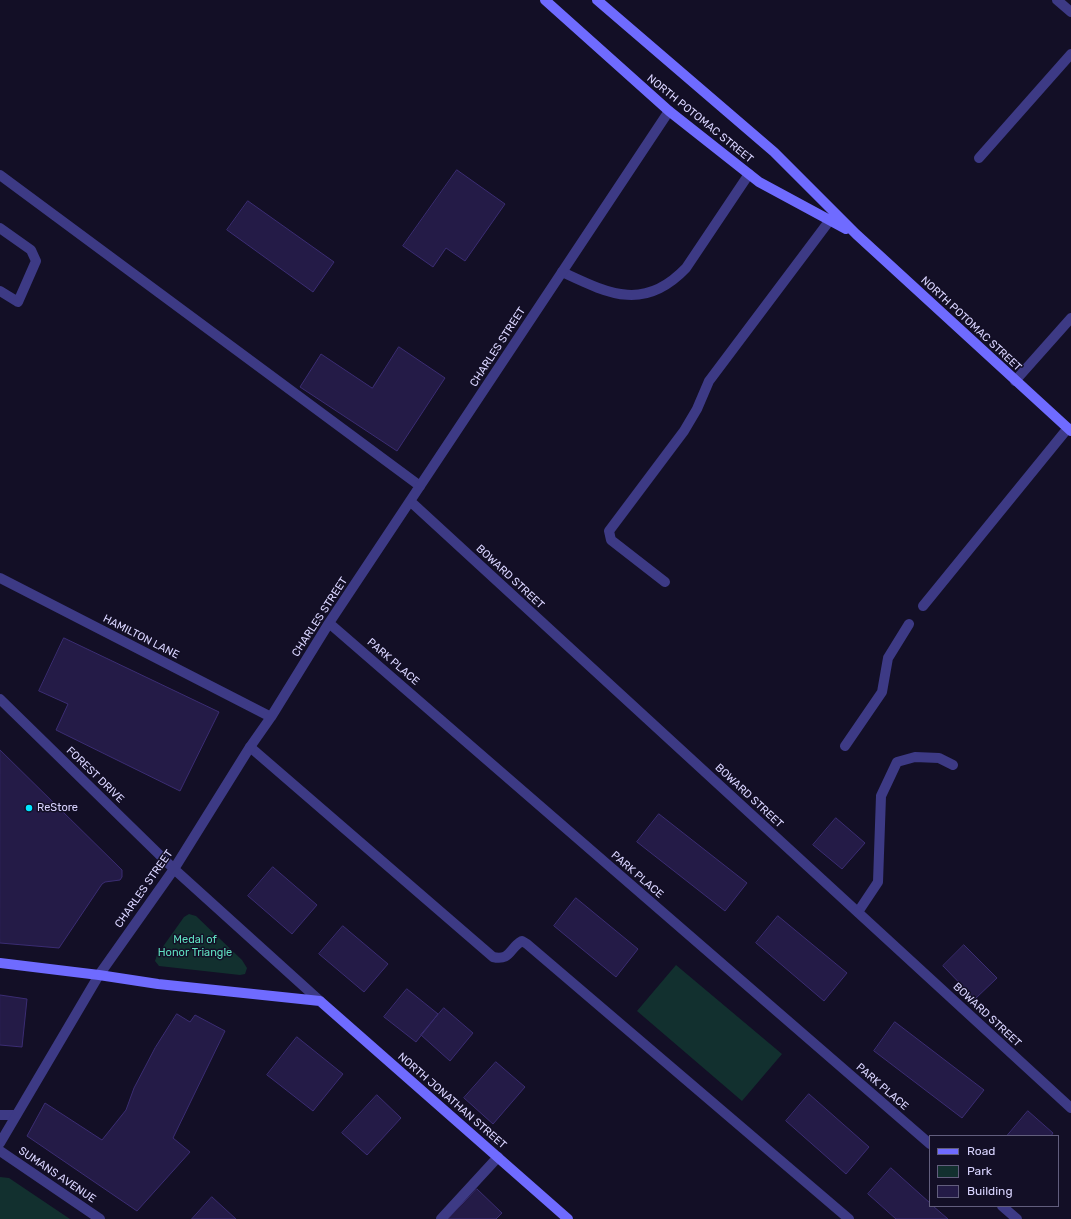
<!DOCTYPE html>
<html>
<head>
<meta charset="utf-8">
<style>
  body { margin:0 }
  #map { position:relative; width:1071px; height:1219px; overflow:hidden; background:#130f26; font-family:Rubik,sans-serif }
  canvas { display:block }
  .legend { position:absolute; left:929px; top:1135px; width:130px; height:72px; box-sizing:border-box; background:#130f26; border:1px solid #625e7d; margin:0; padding:5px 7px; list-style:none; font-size:12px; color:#d9d4ff }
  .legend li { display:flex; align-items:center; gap:8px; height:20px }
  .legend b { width:20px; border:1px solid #625e7d }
</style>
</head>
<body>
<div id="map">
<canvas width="1071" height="1219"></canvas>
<ul class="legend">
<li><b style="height:5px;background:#6f6bff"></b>Road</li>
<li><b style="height:11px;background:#12302f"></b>Park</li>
<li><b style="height:11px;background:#241b47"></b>Building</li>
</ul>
</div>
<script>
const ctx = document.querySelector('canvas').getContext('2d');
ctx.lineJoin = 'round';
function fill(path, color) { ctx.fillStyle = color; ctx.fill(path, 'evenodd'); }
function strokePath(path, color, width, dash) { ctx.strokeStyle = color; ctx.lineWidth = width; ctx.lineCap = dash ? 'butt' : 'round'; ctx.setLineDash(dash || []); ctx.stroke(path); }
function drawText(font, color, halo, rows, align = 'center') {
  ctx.font = font + ' Rubik,sans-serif'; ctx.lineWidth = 3; ctx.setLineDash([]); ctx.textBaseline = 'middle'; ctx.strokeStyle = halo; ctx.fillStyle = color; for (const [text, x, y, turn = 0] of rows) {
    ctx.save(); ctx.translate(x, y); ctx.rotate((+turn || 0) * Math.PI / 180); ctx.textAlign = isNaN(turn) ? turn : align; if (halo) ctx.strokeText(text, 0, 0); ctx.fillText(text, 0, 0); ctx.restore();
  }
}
const green = new Path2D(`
  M 189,914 L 196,916 L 242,960 L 247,968 L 245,974 L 240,975 L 159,966 L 155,961 L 157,955 L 184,917 Z
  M 676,965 L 782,1054 L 742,1101 L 637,1011 Z
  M 0,1177 L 9,1178 L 70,1219 L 0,1219 Z`);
const building = new Path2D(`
  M 457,170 L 505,204 L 465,261 L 446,248 L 433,267 L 403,246 Z
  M 248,201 L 334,262 L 313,292 L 227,230 Z
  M 399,347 L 445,378 L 397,451 L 300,387 L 321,354 L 372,388 Z
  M 64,638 L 219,712 L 180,791 L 56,730 L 68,704 L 39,691 Z
  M 0,750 L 122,870 L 122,877 L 120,880 L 105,882 L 102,884 L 59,948 L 0,943 Z
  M 659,814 L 747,883 L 725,911 L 637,842 Z
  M 836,818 L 865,843 L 842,869 L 813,845 Z
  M 273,867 L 317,905 L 292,934 L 248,896 Z
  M 576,898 L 638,949 L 616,977 L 554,926 Z
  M 778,916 L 847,973 L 824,1001 L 756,943 Z
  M 343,926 L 388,964 L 364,992 L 319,954 Z
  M 964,945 L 997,978 L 975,999 L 943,966 Z
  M 407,989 L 438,1014 L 416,1042 L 384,1017 Z
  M 0,995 L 27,999 L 22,1047 L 0,1045 Z
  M 444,1008 L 473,1033 L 450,1061 L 421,1035 Z
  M 177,1014 L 190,1022 L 195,1015 L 225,1031 L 173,1138 L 190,1152 L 137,1211 L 27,1136 L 45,1103 L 102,1140 L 126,1110 L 134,1088 L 155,1048 Z
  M 895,1022 L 984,1090 L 962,1118 L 874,1051 Z
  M 297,1037 L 343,1074 L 313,1111 L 267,1075 Z
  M 496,1062 L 525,1087 L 493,1124 L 464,1098 Z
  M 809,1094 L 869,1147 L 846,1174 L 786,1121 Z
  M 377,1095 L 401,1118 L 367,1155 L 342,1133 Z
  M 1028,1111 L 1053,1133 L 1051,1136 L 1007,1136 Z
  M 891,1168 L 930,1203 L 930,1206 L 933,1206 L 948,1219 L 896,1219 L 868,1194 Z
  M 477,1189 L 502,1213 L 496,1219 L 448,1219 Z
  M 212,1197 L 236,1219 L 192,1219 Z`);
const lane = new Path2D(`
  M 1057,0 L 1071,12
  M 979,158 L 1071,54
  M 0,175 L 420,486
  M 0,228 L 31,250 L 36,261 L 18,302 L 0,291
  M 562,272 C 609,294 644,312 686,268 L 749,174
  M 665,582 L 611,540 L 609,531 L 684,431 L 697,409 L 709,381 L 830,220
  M 923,606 L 1068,428
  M 845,746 L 882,692 L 888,658 L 909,624
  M 250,747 L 493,957 C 511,961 509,948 522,941 L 527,944 L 849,1219
  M 858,912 L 878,882 L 881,796 L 897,762 L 915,757 L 939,758 L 953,765
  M 0,1115 L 16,1115
  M 441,1219 L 498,1157`);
const street = new Path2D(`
  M 1015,381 L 1071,318
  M 410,501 L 1071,1108
  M 0,578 L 271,717
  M 329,623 L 930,1144
  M 0,699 L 174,869 L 320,1001
  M 0,1143 L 99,975 L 174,869 L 250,747 L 271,717 L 329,623 L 669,111
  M 0,1151 L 100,1219
  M 1002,1206 L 1017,1219`);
const secondary = new Path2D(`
  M 545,0 L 669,111 L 759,182 L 846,229
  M 597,0 L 774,152 L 856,234 L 1071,431
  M 0,963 L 99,975 L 158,984 L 320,1001 L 568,1219`);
const markers = [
  [29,808,4,"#00e5ff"]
];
const streetNames = [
  ["NORTH POTOMAC STREET",700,119,39],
  ["NORTH POTOMAC STREET",971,324,43],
  ["CHARLES STREET",498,347,-57],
  ["BOWARD STREET",510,577,43],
  ["CHARLES STREET",320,617,-57],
  ["HAMILTON LANE",141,637,27],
  ["PARK PLACE",393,662,41],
  ["FOREST DRIVE",95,775,44],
  ["BOWARD STREET",749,796,43],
  ["PARK PLACE",637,875,41],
  ["CHARLES STREET",144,889,-55],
  ["BOWARD STREET",987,1015,43],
  ["PARK PLACE",882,1087,41],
  ["NORTH JONATHAN STREET",452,1101,41],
  ["SUMANS AVENUE",57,1175,34]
];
const poiNames = [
  ["ReStore",37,808]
];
const parkNames = [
  ["Medal of",195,940],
  ["Honor Triangle",195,953]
];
fill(green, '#12302f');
fill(building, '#241b47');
strokePath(building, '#3b2d73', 1);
strokePath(lane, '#3d3a85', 10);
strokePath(street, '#3d3a85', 10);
strokePath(secondary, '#6f6bff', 10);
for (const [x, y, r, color] of markers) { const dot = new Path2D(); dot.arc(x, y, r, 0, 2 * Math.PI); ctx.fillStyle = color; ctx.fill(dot); strokePath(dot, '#130f26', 1.5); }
drawText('11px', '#d9d4ff', '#130f26', streetNames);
drawText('11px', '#d9d4ff', '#130f26', poiNames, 'left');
drawText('11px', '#5fe0c0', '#130f26', parkNames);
</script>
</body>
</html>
